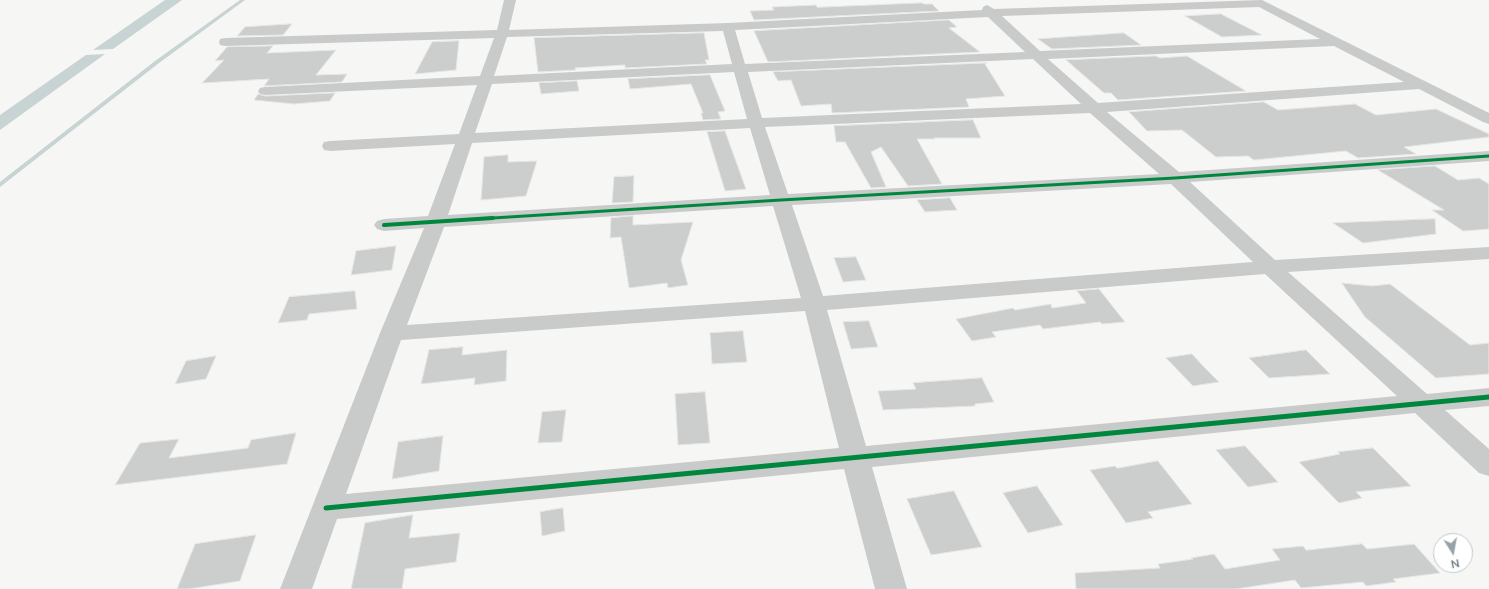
<!DOCTYPE html>
<html>
<head>
<meta charset="utf-8">
<style>
  body { margin:0 }
  #map { position:relative; width:1489px; height:589px; overflow:hidden; background:#f6f6f5; font-family:Mulish,sans-serif }
  canvas { display:block }
  .north { position:absolute; left:1433px; top:533px; width:40px; height:40px; box-sizing:border-box; background:#fff; border:1px solid #c1c9cb; border-radius:50%; rotate:169deg; font-size:11px; font-weight:700; line-height:16px; text-align:center; color:#64787d }
  .north::after { content:''; display:block; margin:auto; width:14px; height:18px; background:#97a4a7; clip-path:polygon(50% 0,100% 100%,50% 72%,0 100%) }
</style>
</head>
<body>
<div id="map">
<canvas width="1489" height="589"></canvas>
<div class="north">N</div>
</div>
<script>
const ctx = document.querySelector('canvas').getContext('2d');
ctx.lineJoin = 'round';
function fill(path, color) { ctx.fillStyle = color; ctx.fill(path, 'evenodd'); }
function strokePath(path, color, width, dash) { ctx.strokeStyle = color; ctx.lineWidth = width; ctx.lineCap = dash ? 'butt' : 'round'; ctx.setLineDash(dash || []); ctx.stroke(path); }
const water = new Path2D(`
  M 165,0 L 182,0 L 113,49 L 93,50 Z
  M 105,54 L 0,130 L 0,115 L 86,55 Z`);
const stream = new Path2D(`
  M 240,0 L 245,0 L 159,63 L 0,187 L 0,182 L 155,61 Z`);
const building = new Path2D(`
  M 922,3 L 924,4 L 932,4 L 939,11 L 754,20 L 750,11 L 774,10 L 772,7 L 816,5 L 817,7 Z
  M 1221,14 L 1262,35 L 1222,37 L 1185,16 Z
  M 949,20 L 957,27 L 949,28 L 980,52 L 768,62 L 754,31 Z
  M 292,24 L 283,35 L 237,36 L 245,27 Z
  M 704,33 L 709,60 L 705,60 L 707,64 L 625,68 L 625,65 L 575,68 L 576,70 L 538,72 L 534,38 Z
  M 1124,33 L 1141,45 L 1052,49 L 1038,39 Z
  M 459,41 L 456,70 L 415,74 L 432,42 Z
  M 273,46 L 267,53 L 336,50 L 316,75 L 347,74 L 342,82 L 264,86 L 269,79 L 202,83 L 224,60 L 215,61 L 227,47 Z
  M 1156,56 L 1160,58 L 1187,56 L 1246,91 L 1118,100 L 1111,93 L 1104,93 L 1066,60 Z
  M 987,63 L 985,64 L 1005,96 L 966,99 L 969,107 L 832,113 L 831,104 L 801,106 L 791,80 L 778,81 L 773,72 Z
  M 710,75 L 725,111 L 718,112 L 721,119 L 703,120 L 701,113 L 703,113 L 691,84 L 630,89 L 628,79 Z
  M 577,81 L 579,91 L 541,94 L 539,83 Z
  M 335,93 L 330,101 L 294,104 L 254,100 L 258,94 L 265,96 Z
  M 1264,102 L 1278,110 L 1355,104 L 1376,115 L 1436,109 L 1489,134 L 1489,137 L 1404,147 L 1416,154 L 1358,158 L 1346,151 L 1254,160 L 1248,156 L 1216,157 L 1182,130 L 1147,131 L 1129,112 Z
  M 973,120 L 981,138 L 934,138 L 935,139 L 917,139 L 942,184 L 908,186 L 881,147 L 871,152 L 886,187 L 871,188 L 845,142 L 836,142 L 834,126 Z
  M 725,131 L 746,189 L 725,191 L 707,132 Z
  M 508,155 L 508,162 L 537,161 L 526,196 L 481,200 L 484,157 Z
  M 1435,166 L 1458,180 L 1479,178 L 1489,184 L 1489,229 L 1463,231 L 1432,210 L 1444,210 L 1378,170 Z
  M 634,176 L 633,202 L 612,203 L 614,177 Z
  M 950,198 L 957,210 L 925,212 L 917,200 Z
  M 633,216 L 633,225 L 693,222 L 681,260 L 688,285 L 668,288 L 667,283 L 629,288 L 621,237 L 610,238 L 611,218 Z
  M 1435,219 L 1436,234 L 1363,243 L 1333,223 Z
  M 396,246 L 392,270 L 351,275 L 356,251 Z
  M 856,257 L 866,280 L 843,282 L 834,258 Z
  M 1342,283 L 1372,286 L 1390,284 L 1470,345 L 1489,343 L 1489,374 L 1436,378 L 1365,317 Z
  M 1099,289 L 1125,322 L 1102,324 L 1100,322 L 1043,329 L 1040,325 L 992,332 L 996,337 L 972,341 L 956,319 L 1013,308 L 1015,310 L 1051,304 L 1052,308 L 1086,303 L 1077,291 Z
  M 355,291 L 357,309 L 309,314 L 307,320 L 278,323 L 289,297 Z
  M 869,321 L 878,347 L 851,349 L 843,322 Z
  M 743,331 L 747,362 L 712,364 L 710,333 Z
  M 463,347 L 462,355 L 507,350 L 506,381 L 474,385 L 475,378 L 421,384 L 429,350 Z
  M 1306,350 L 1330,374 L 1269,378 L 1249,358 Z
  M 1192,354 L 1205,368 L 1219,382 L 1193,386 L 1166,358 Z
  M 216,356 L 206,379 L 175,384 L 186,361 Z
  M 982,378 L 994,402 L 975,404 L 975,406 L 883,410 L 878,391 L 916,389 L 913,383 Z
  M 705,392 L 710,443 L 678,445 L 675,394 Z
  M 566,410 L 562,442 L 538,443 L 542,412 Z
  M 296,433 L 287,464 L 115,485 L 140,443 L 179,439 L 169,458 L 248,448 L 251,440 Z
  M 443,436 L 439,471 L 392,479 L 398,442 Z
  M 1245,446 L 1278,482 L 1248,487 L 1216,450 Z
  M 1373,448 L 1411,486 L 1356,492 L 1362,498 L 1339,503 L 1299,462 L 1340,454 L 1338,452 Z
  M 1158,461 L 1192,504 L 1148,512 L 1153,518 L 1126,523 L 1090,470 L 1115,466 L 1117,468 Z
  M 1037,486 L 1063,525 L 1028,533 L 1003,493 Z
  M 954,491 L 982,547 L 931,555 L 907,499 Z
  M 563,508 L 565,531 L 542,536 L 540,512 Z
  M 413,515 L 409,538 L 460,533 L 456,562 L 405,569 L 402,589 L 351,589 L 365,523 Z
  M 256,535 L 240,581 L 189,589 L 177,589 L 195,544 Z
  M 1362,544 L 1367,549 L 1414,544 L 1440,573 L 1393,579 L 1396,582 L 1366,586 L 1363,582 L 1301,588 L 1295,580 L 1236,589 L 1076,589 L 1075,573 L 1160,568 L 1158,564 L 1193,559 L 1191,558 L 1214,554 L 1225,569 L 1280,560 L 1272,549 L 1303,546 L 1306,550 Z`);
const minor = new Path2D(`
  M 504,0 L 516,0 L 509,30 L 728,23 L 982,10 L 983,7 L 987,5 L 994,9 L 1262,0 L 1489,113 L 1489,124 L 1483,122 L 1419,89 L 1107,112 L 1179,172 L 1489,151 L 1489,161 L 1190,182 L 1275,260 L 1489,247 L 1489,259 L 1288,272 L 1427,394 L 1489,388 L 1489,406 L 1445,410 L 1489,449 L 1489,476 L 1479,473 L 1415,413 L 872,467 L 907,589 L 875,589 L 844,469 L 337,519 L 312,589 L 280,589 L 380,333 L 424,228 L 384,231 L 377,229 L 374,225 L 377,221 L 384,219 L 428,216 L 455,144 L 330,151 L 324,150 L 322,146 L 324,142 L 330,141 L 459,134 L 477,85 L 265,95 L 260,94 L 258,91 L 260,88 L 265,87 L 480,76 L 494,38 L 225,46 L 220,45 L 219,42 L 220,39 L 225,38 L 497,30 ZM 1259,7 L 1320,39 L 1040,51 L 1002,16 ZM 988,17 L 1025,52 L 745,64 L 735,30 ZM 723,31 L 732,64 L 494,76 L 507,37 ZM 1334,46 L 1404,82 L 1098,103 L 1048,59 ZM 1033,59 L 1081,104 L 762,118 L 748,72 ZM 734,72 L 747,119 L 475,133 L 492,84 ZM 1090,113 L 1159,174 L 788,194 L 765,127 ZM 750,128 L 770,195 L 448,215 L 472,143 ZM 1171,184 L 1253,262 L 823,296 L 792,205 ZM 773,206 L 801,298 L 407,325 L 444,227 ZM 1265,274 L 1397,396 L 866,446 L 827,310 ZM 805,311 L 839,448 L 346,494 L 401,340 Z`);
const cyclewayFar2 = new Path2D(`
  M 477,219 L 781,200 L 1175,178 L 1489,156`);
const cyclewayFar1 = new Path2D(`
  M 384,225 L 493,218`);
const cycleway = new Path2D(`
  M 326,508 L 1489,397`);
fill(water, '#c8d3d3');
fill(stream, '#c8d3d3');
fill(building, '#cccece');
strokePath(building, '#e6e6e5', 1);
fill(minor, '#c9cbca');
strokePath(cyclewayFar2, '#00873e', 3);
strokePath(cyclewayFar1, '#00873e', 4);
strokePath(cycleway, '#00873e', 5);
</script>
</body>
</html>
